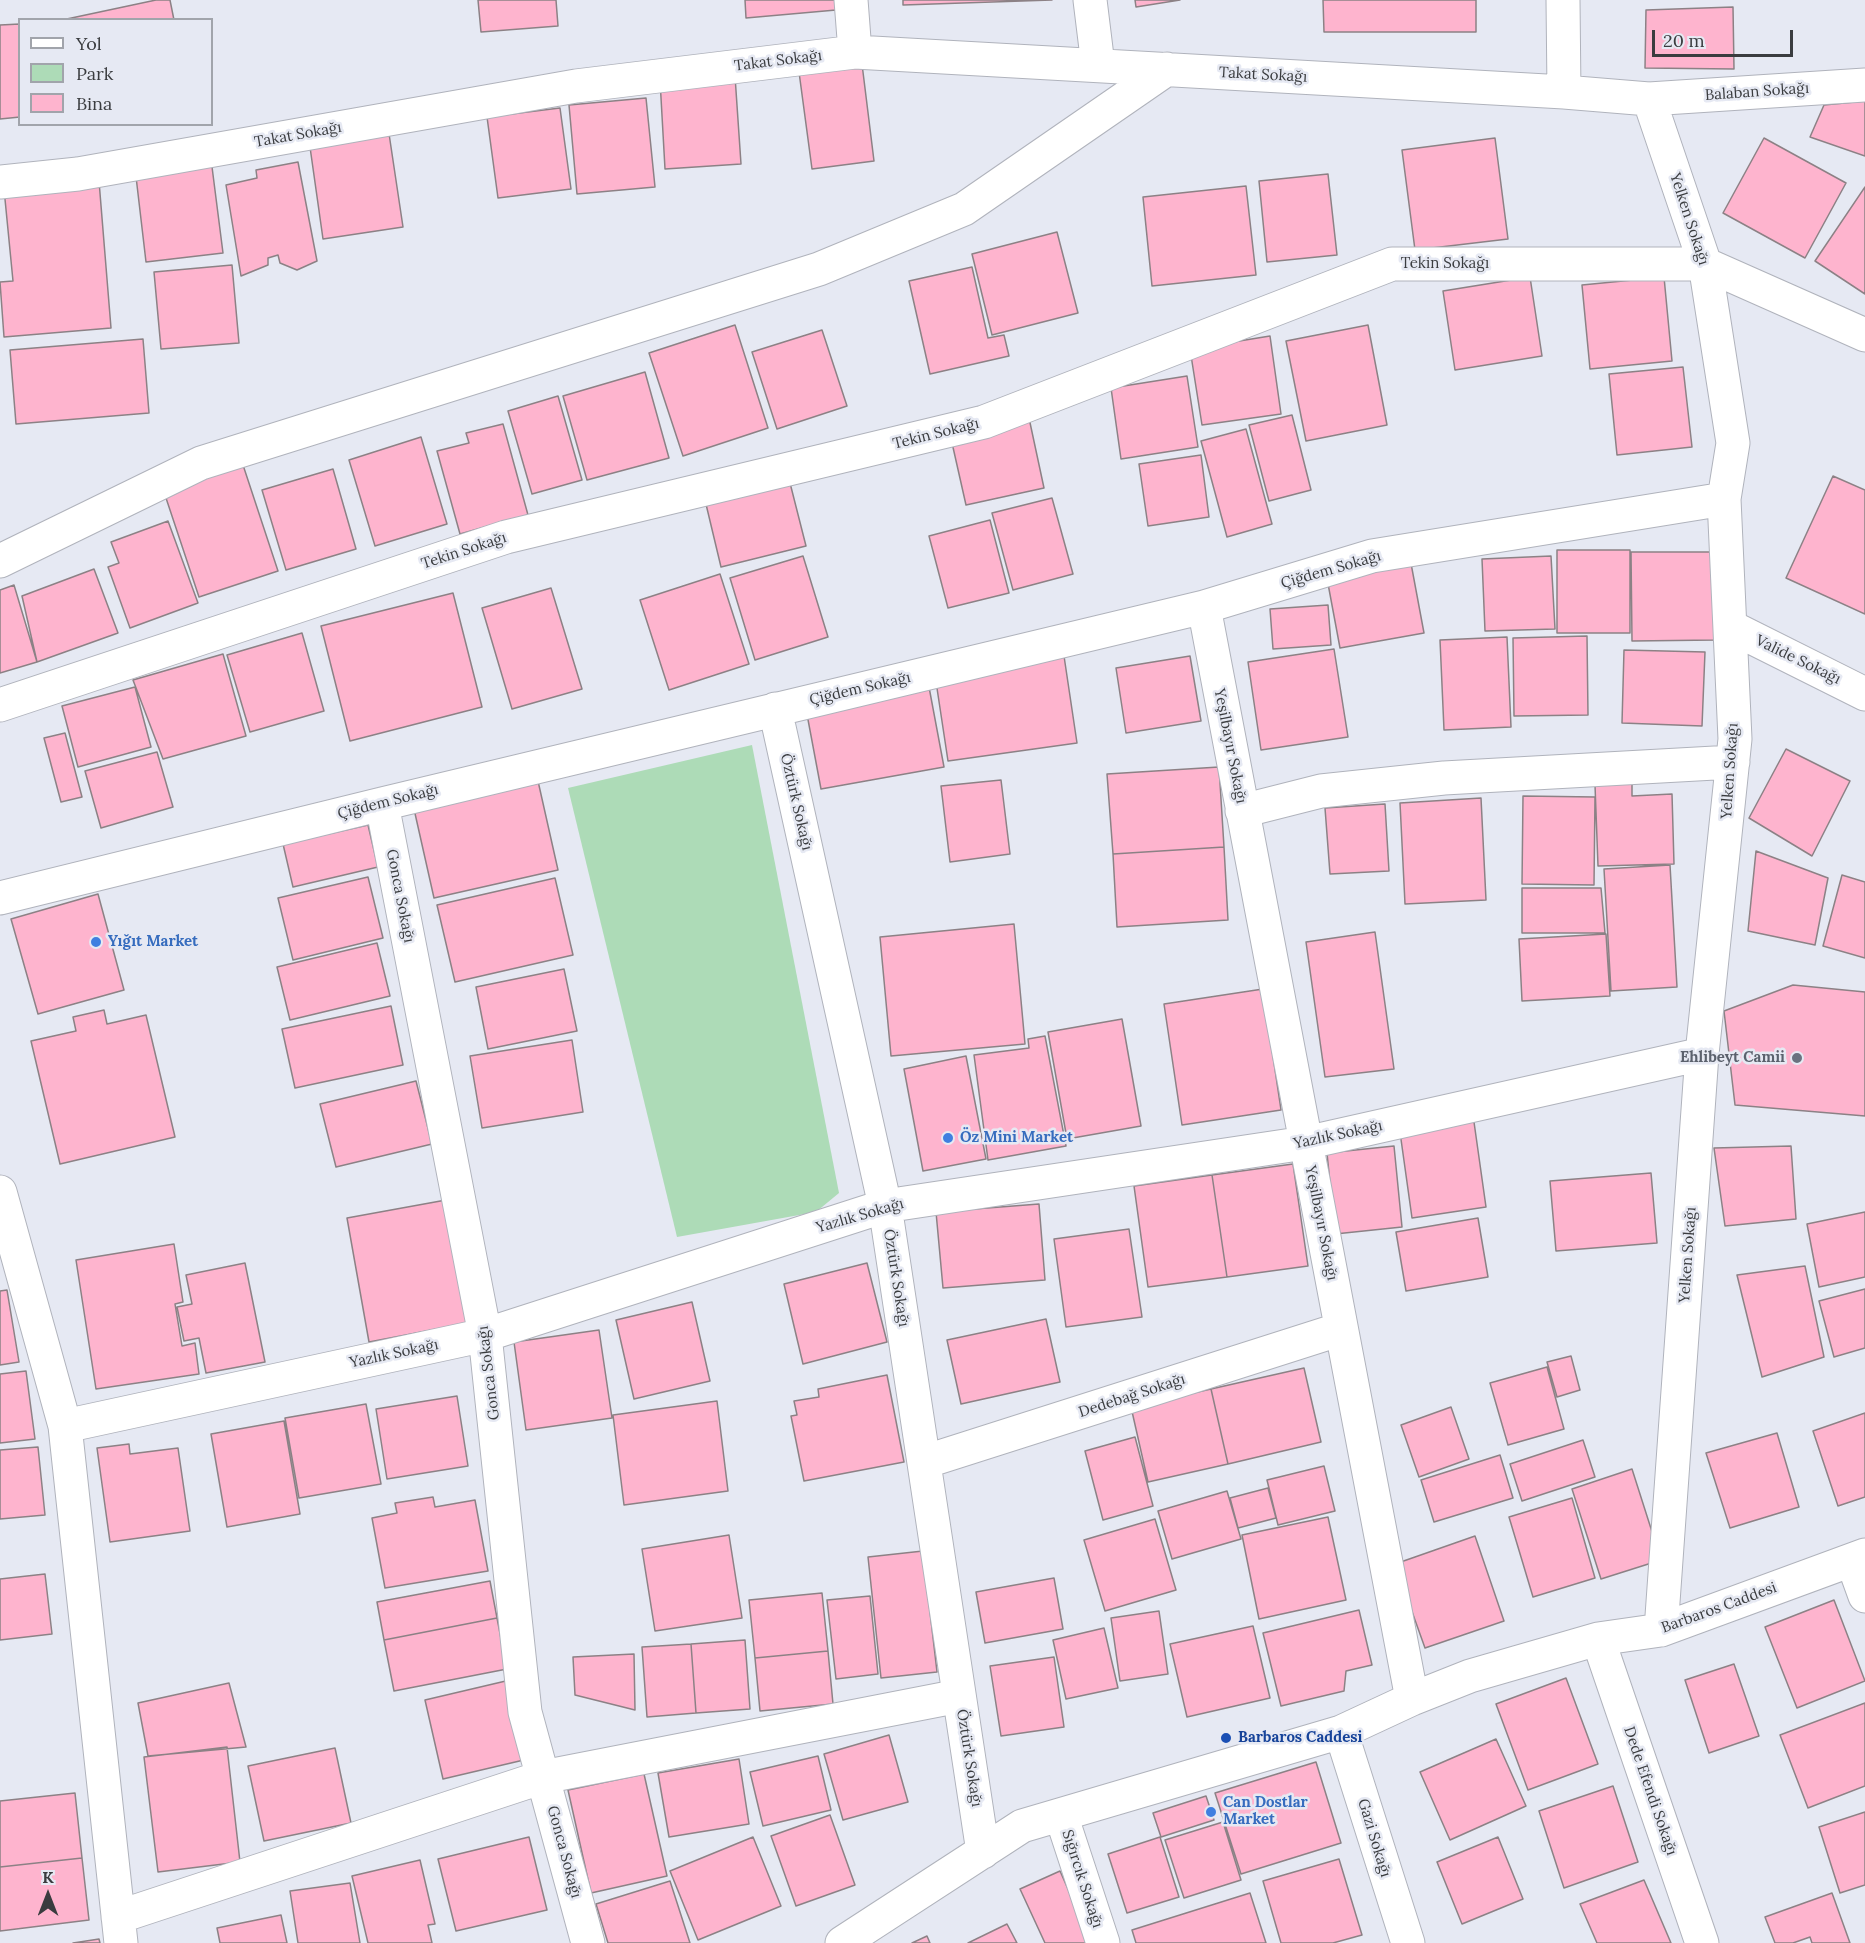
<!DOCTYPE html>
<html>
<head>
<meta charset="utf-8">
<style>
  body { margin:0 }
  #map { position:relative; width:1865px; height:1943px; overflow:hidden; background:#e6e9f3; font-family:Lora,serif }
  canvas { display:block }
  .legend { position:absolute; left:18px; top:18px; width:195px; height:108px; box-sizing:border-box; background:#e6e9f3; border:2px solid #a1a4ab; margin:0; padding:8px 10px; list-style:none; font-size:18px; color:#3a3c3f }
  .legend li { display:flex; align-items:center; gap:12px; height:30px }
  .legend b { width:30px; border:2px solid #a1a4ab }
  .north { position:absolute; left:18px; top:1865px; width:60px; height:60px; -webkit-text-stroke:4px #e6e9f3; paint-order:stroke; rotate:0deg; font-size:16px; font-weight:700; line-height:24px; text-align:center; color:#3a3c3f }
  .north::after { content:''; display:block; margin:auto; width:21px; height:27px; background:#3a3c3f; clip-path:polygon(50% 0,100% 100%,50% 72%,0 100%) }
  .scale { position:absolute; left:1652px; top:30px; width:141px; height:27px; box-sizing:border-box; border:3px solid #3a3c3f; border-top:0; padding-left:8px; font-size:18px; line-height:21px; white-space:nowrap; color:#3a3c3f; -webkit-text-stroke:4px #e6e9f3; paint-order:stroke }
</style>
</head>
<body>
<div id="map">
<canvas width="1865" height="1943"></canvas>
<ul class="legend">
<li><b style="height:8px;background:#fff"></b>Yol</li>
<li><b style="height:16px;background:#addbb7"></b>Park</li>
<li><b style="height:16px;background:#feb4ce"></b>Bina</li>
</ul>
<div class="north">K</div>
<div class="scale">20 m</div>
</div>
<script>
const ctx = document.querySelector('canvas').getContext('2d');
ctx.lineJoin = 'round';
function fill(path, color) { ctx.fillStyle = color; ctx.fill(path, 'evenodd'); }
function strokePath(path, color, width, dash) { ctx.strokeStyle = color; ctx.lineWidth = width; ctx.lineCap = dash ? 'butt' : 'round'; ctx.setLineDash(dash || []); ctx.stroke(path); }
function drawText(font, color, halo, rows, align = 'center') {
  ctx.font = font + ' Lora,serif'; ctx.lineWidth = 5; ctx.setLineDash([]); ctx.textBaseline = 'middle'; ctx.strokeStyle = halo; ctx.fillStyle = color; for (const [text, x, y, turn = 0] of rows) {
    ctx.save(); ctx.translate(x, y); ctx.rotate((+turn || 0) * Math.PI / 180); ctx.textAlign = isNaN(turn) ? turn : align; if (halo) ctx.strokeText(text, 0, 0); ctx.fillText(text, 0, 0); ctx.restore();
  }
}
const green = new Path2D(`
  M 752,745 L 839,1193 L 816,1212 L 677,1237 L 568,788 Z`);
const building = new Path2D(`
  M 156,0 L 170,0 L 174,20 L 62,20 Z
  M 478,0 L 556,0 L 558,26 L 481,32 Z
  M 745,0 L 835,0 L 836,10 L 746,18 Z
  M 903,0 L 1052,0 L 903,5 Z
  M 1135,0 L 1180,0 L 1136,7 Z
  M 1323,0 L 1476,0 L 1476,32 L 1324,32 Z
  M 1733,7 L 1734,69 L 1645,68 L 1646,10 Z
  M 20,24 L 20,117 L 0,119 L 0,25 Z
  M 862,64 L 874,161 L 812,169 L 799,72 Z
  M 735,76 L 741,164 L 665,169 L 660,80 Z
  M 646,98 L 655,187 L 577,194 L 569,105 Z
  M 1865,101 L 1865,156 L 1810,137 L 1824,105 Z
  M 560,108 L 571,189 L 498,198 L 487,117 Z
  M 388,127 L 403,227 L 323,239 L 309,140 Z
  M 1495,138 L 1508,239 L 1415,250 L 1402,150 Z
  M 1764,138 L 1846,183 L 1805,258 L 1723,213 Z
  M 211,159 L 223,253 L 146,262 L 135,168 Z
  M 298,162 L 317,261 L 297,270 L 280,263 L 278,255 L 268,258 L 268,265 L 241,276 L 226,185 L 257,178 L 256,170 Z
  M 1328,174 L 1337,255 L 1267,262 L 1259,181 Z
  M 99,181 L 111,328 L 4,337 L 0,282 L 13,281 L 4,189 Z
  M 1246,186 L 1256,275 L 1152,286 L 1143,197 Z
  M 1865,187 L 1865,294 L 1815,261 Z
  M 1057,232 L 1078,313 L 992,335 L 972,254 Z
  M 232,265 L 239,343 L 161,349 L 154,272 Z
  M 972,267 L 988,338 L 1004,335 L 1009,356 L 930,374 L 909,281 Z
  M 1530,277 L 1542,356 L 1455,370 L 1443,291 Z
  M 1664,277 L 1672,361 L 1590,369 L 1582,285 Z
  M 735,325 L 768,428 L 683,456 L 649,353 Z
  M 1368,325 L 1387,425 L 1306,441 L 1286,341 Z
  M 822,330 L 847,406 L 777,429 L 752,352 Z
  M 1270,336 L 1281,414 L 1202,425 L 1190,349 Z
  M 143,339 L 149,413 L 16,424 L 10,350 Z
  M 1683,367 L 1692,447 L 1617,455 L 1609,374 Z
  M 645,372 L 669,458 L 587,480 L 563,396 Z
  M 1187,376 L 1198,447 L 1121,459 L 1111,388 Z
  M 558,396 L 582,480 L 532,494 L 508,411 Z
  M 1292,415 L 1311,490 L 1269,501 L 1249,425 Z
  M 1029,418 L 1044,488 L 966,505 L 950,434 Z
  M 503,424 L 528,515 L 460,534 L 437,451 L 469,443 L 466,433 Z
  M 1246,429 L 1272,524 L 1227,537 L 1201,441 Z
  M 421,437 L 447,524 L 375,546 L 349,460 Z
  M 1201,455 L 1209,517 L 1148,526 L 1139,464 Z
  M 243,465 L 278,571 L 199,597 L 164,492 Z
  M 333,469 L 356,549 L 286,570 L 262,490 Z
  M 1833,476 L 1865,490 L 1865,614 L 1786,578 Z
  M 789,479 L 806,546 L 721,567 L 705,500 Z
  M 1052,498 L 1073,574 L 1013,590 L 992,513 Z
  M 990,520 L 1009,593 L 948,608 L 929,536 Z
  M 168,521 L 198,603 L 130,628 L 108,567 L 119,563 L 111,542 Z
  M 1557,550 L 1630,550 L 1630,633 L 1557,633 Z
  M 1631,552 L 1715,552 L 1716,640 L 1632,641 Z
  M 803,556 L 828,637 L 755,660 L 730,578 Z
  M 1551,556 L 1555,629 L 1485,631 L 1482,559 Z
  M 1410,558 L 1424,633 L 1340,648 L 1326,573 Z
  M 94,569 L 118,633 L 37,662 L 22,596 Z
  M 720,574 L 749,664 L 669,690 L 640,600 Z
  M 14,585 L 37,662 L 0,673 L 0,590 Z
  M 551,588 L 582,689 L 512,709 L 482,608 Z
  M 453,593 L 482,707 L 350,741 L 321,626 Z
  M 1328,605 L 1331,645 L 1273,649 L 1270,609 Z
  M 302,633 L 324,711 L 250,732 L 227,655 Z
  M 1587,636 L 1588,715 L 1514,716 L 1513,638 Z
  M 1507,637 L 1511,727 L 1444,730 L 1440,640 Z
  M 1334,649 L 1348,737 L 1261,750 L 1248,662 Z
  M 1624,650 L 1705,652 L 1702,726 L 1622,723 Z
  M 223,654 L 246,736 L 163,759 L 133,680 Z
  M 1064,656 L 1077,743 L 948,761 L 935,675 Z
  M 1190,656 L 1201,721 L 1126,733 L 1116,668 Z
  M 135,687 L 151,747 L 78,767 L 62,706 Z
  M 929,687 L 944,767 L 821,789 L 806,709 Z
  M 65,733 L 82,797 L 61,802 L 44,738 Z
  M 1786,749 L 1850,781 L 1812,856 L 1749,818 Z
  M 157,752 L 173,807 L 101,828 L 85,771 Z
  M 1219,767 L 1224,847 L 1113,854 L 1107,774 Z
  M 1001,780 L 1010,854 L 950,862 L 941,786 Z
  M 538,781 L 558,870 L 434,898 L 414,809 Z
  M 1632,784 L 1632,796 L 1672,794 L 1674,864 L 1598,866 L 1595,785 Z
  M 1523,796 L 1595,797 L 1594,885 L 1522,884 Z
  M 1481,798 L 1486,900 L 1405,904 L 1400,803 Z
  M 1385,804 L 1389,871 L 1330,874 L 1325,808 Z
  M 368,825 L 378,867 L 293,887 L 283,844 Z
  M 1224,847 L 1228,920 L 1117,927 L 1113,854 Z
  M 1756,851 L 1828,878 L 1815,945 L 1748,931 Z
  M 1670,865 L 1677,987 L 1611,991 L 1604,869 Z
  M 1842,875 L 1865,882 L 1865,958 L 1823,946 Z
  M 368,877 L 383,938 L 293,960 L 278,898 Z
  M 555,878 L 573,955 L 455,982 L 437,905 Z
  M 1522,888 L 1601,888 L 1605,933 L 1522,933 Z
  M 98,894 L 124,990 L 38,1014 L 11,919 Z
  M 1014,924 L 1025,1044 L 891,1056 L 880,937 Z
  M 1375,932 L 1394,1069 L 1325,1077 L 1306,942 Z
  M 1606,934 L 1610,996 L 1522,1001 L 1519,939 Z
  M 377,943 L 390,996 L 290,1020 L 277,967 Z
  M 564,969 L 577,1031 L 488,1049 L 476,987 Z
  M 1793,985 L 1865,992 L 1865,1116 L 1735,1105 L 1724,1011 Z
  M 1263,989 L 1281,1110 L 1182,1125 L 1164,1004 Z
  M 391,1006 L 403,1065 L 295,1088 L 282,1029 Z
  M 104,1010 L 107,1024 L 146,1015 L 175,1137 L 60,1164 L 31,1041 L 76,1031 L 73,1017 Z
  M 1122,1019 L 1141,1126 L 1067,1139 L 1048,1032 Z
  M 1045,1036 L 1066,1146 L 988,1160 L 974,1055 L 1029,1048 L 1028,1039 Z
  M 572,1040 L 583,1112 L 482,1128 L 470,1056 Z
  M 966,1056 L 986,1159 L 923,1171 L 904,1069 Z
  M 416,1081 L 432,1144 L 336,1167 L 320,1104 Z
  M 1473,1115 L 1486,1207 L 1412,1218 L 1399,1125 Z
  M 1394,1146 L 1402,1227 L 1335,1234 L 1327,1153 Z
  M 1791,1146 L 1796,1219 L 1725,1226 L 1714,1148 Z
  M 1293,1164 L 1308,1266 L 1227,1277 L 1212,1175 Z
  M 1651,1173 L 1657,1243 L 1556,1251 L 1550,1181 Z
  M 1212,1175 L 1227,1277 L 1148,1287 L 1134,1186 Z
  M 446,1200 L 469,1323 L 369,1342 L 347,1218 Z
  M 1039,1204 L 1045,1280 L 943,1288 L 936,1212 Z
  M 1865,1212 L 1865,1277 L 1819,1287 L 1807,1224 Z
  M 1478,1218 L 1488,1277 L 1406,1291 L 1396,1232 Z
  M 1129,1229 L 1142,1317 L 1066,1327 L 1054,1239 Z
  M 174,1244 L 183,1302 L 175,1304 L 182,1346 L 195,1343 L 199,1374 L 96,1389 L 76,1260 Z
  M 245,1263 L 265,1362 L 206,1373 L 199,1338 L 184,1341 L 177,1307 L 192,1304 L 186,1275 Z
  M 867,1263 L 887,1342 L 803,1364 L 784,1284 Z
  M 1805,1266 L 1824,1357 L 1762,1377 L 1737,1275 Z
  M 1865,1289 L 1865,1348 L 1834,1357 L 1819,1301 Z
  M 7,1290 L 19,1362 L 0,1365 L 0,1291 Z
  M 692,1302 L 710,1381 L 634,1399 L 616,1320 Z
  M 1046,1319 L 1060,1382 L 961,1404 L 947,1340 Z
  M 599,1330 L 612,1418 L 526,1430 L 514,1342 Z
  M 1571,1356 L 1580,1390 L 1557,1397 L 1547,1362 Z
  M 1547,1367 L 1564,1429 L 1508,1445 L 1490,1383 Z
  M 1304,1368 L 1321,1442 L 1228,1464 L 1211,1389 Z
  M 26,1371 L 35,1439 L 0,1443 L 0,1374 Z
  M 887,1375 L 904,1462 L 804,1481 L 791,1416 L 797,1415 L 794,1401 L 819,1397 L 818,1389 Z
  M 1211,1389 L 1228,1464 L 1148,1482 L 1131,1407 Z
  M 457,1396 L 468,1466 L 387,1479 L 376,1409 Z
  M 717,1401 L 728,1491 L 624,1505 L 613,1415 Z
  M 366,1404 L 381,1484 L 299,1498 L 285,1418 Z
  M 1451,1407 L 1469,1459 L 1419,1477 L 1401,1425 Z
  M 1865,1413 L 1865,1497 L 1838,1506 L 1813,1431 Z
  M 284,1421 L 300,1514 L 227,1527 L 211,1434 Z
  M 1777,1433 L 1799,1507 L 1730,1528 L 1706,1453 Z
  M 1135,1437 L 1153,1506 L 1103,1520 L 1085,1451 Z
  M 1583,1440 L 1595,1477 L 1522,1501 L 1510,1464 Z
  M 129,1444 L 130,1454 L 178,1448 L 190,1531 L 110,1542 L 97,1448 Z
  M 38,1447 L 45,1515 L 0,1519 L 0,1450 Z
  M 1500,1455 L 1513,1498 L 1434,1522 L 1421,1480 Z
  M 1324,1466 L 1335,1511 L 1278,1525 L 1267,1480 Z
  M 1632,1469 L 1661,1560 L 1601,1579 L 1572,1489 Z
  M 1268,1488 L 1276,1518 L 1238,1528 L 1230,1498 Z
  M 1227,1491 L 1241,1539 L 1172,1559 L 1158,1511 Z
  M 433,1497 L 435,1507 L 475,1500 L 488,1571 L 385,1588 L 372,1518 L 397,1513 L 395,1503 Z
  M 1572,1498 L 1595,1578 L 1533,1597 L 1509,1517 Z
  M 1328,1517 L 1346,1600 L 1259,1619 L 1242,1535 Z
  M 1155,1519 L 1176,1590 L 1105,1611 L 1084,1540 Z
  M 729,1535 L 742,1618 L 655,1631 L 642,1549 Z
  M 1475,1536 L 1504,1621 L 1425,1648 L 1395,1564 Z
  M 923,1551 L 937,1672 L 881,1678 L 868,1557 Z
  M 45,1574 L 52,1634 L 0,1640 L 0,1579 Z
  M 1054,1578 L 1063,1629 L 985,1643 L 976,1592 Z
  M 490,1581 L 497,1618 L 384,1640 L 377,1602 Z
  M 822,1593 L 828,1651 L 755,1658 L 749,1600 Z
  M 870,1596 L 878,1674 L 836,1679 L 827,1600 Z
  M 1834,1600 L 1865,1681 L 1797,1708 L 1765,1627 Z
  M 1359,1610 L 1372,1665 L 1346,1671 L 1344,1691 L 1281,1706 L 1263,1633 Z
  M 1159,1611 L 1168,1674 L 1120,1681 L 1111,1618 Z
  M 497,1618 L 507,1669 L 394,1691 L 384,1640 Z
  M 1253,1626 L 1270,1698 L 1187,1717 L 1170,1644 Z
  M 1104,1628 L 1118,1688 L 1066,1699 L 1053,1640 Z
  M 745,1640 L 750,1709 L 696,1713 L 691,1644 Z
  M 691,1644 L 696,1713 L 647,1717 L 642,1647 Z
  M 828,1651 L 833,1704 L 760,1711 L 755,1658 Z
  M 634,1654 L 635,1710 L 575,1695 L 573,1657 Z
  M 1054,1657 L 1064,1727 L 1001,1736 L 990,1666 Z
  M 1734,1664 L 1759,1736 L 1709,1753 L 1685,1680 Z
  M 1566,1678 L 1598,1764 L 1528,1790 L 1496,1704 Z
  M 510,1680 L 528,1759 L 443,1779 L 425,1700 Z
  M 229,1683 L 246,1747 L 148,1756 L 138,1703 Z
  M 1865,1703 L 1865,1786 L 1808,1808 L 1780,1735 Z
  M 889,1735 L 908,1802 L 843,1820 L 824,1754 Z
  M 1496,1739 L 1526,1806 L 1450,1840 L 1420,1772 Z
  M 227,1747 L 240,1862 L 158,1872 L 144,1757 Z
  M 335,1748 L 351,1823 L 264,1841 L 248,1766 Z
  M 818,1756 L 831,1810 L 763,1826 L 750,1772 Z
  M 739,1759 L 749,1824 L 669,1837 L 658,1773 Z
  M 1316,1762 L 1341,1843 L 1241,1874 L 1215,1793 Z
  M 644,1774 L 667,1876 L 591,1893 L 568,1790 Z
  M 1613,1786 L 1638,1862 L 1564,1888 L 1539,1811 Z
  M 75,1793 L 82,1858 L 0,1867 L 0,1801 Z
  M 1206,1796 L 1214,1820 L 1161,1837 L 1153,1813 Z
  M 1865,1812 L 1865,1885 L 1840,1893 L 1819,1827 Z
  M 830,1815 L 855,1885 L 796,1906 L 771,1836 Z
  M 1223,1822 L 1241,1880 L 1184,1898 L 1165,1840 Z
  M 529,1837 L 547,1910 L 456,1931 L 438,1859 Z
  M 753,1837 L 781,1906 L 698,1940 L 670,1871 Z
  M 1160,1837 L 1179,1897 L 1127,1913 L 1108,1854 Z
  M 1498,1837 L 1523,1899 L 1462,1924 L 1437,1862 Z
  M 82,1858 L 89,1920 L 0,1931 L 0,1867 Z
  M 1339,1859 L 1362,1935 L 1333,1943 L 1281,1943 L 1263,1881 Z
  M 420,1860 L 435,1924 L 428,1925 L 432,1943 L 368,1943 L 352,1876 Z
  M 1060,1871 L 1092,1943 L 1045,1943 L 1020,1889 Z
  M 1644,1880 L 1671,1943 L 1597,1943 L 1580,1904 Z
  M 670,1881 L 690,1943 L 608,1943 L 596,1904 Z
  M 350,1883 L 360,1943 L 298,1943 L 290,1891 Z
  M 1250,1893 L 1266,1943 L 1136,1943 L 1132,1930 Z
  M 1832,1893 L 1850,1943 L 1812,1943 L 1810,1937 L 1793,1943 L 1775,1943 L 1765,1917 Z
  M 281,1915 L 287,1943 L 220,1943 L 217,1928 Z
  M 1007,1924 L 1017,1943 L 968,1943 Z
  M 927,1936 L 930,1943 L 912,1943 Z
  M 99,1939 L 100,1943 L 73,1943 Z`);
const minor = new Path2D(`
  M 851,0 L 855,52
  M 1090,0 L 1098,65
  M 1563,0 L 1564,92 L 1649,99 L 1705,264 L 1733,443 L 1724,499 L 1735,739 L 1702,1054 L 1661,1630
  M 1649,99 L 1865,85
  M 0,182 L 78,174 L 576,86 L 855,52 L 1564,92
  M 0,561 L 201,463 L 819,269 L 964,209 L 1167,69
  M 1204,607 L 1412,1699
  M 1731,627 L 1865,694
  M 0,705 L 506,537 L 984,422 L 1392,264 L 1705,264 L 1865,335
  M 775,709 L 885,1206 L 983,1852
  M 382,804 L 485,1335 L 525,1712 L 588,1943
  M 1242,811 L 1321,791 L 1444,778 L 1733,762
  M 0,898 L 382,804 L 1204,607 L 1372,556 L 1724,499
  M 0,1192 L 65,1426 L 121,1943
  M 65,1426 L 485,1335 L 885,1206 L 1305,1143 L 1702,1054
  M 924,1462 L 1341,1329
  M 1852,1560 L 1865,1596
  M 1598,1639 L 1702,1943
  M 1341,1732 L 1408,1943
  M 1061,1815 L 1103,1943
  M 118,1917 L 543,1777 L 959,1696
  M 842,1943 L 1022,1826 L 1341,1732 L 1412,1699 L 1470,1676 L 1598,1639 L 1661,1630 L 1865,1555`);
const markers = [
  [96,942,6,"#3f7fe0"],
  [1797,1058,6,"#6b7280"],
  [948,1138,6,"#3f7fe0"],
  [1226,1738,6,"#1a4fb4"],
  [1211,1812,6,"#3f7fe0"]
];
const streetNames = [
  ["Takat Sokağı",778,61,-7],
  ["Takat Sokağı",1263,75,3],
  ["Balaban Sokağı",1757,92,-4],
  ["Takat Sokağı",298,135,-10],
  ["Yelken Sokağı",1689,219,72],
  ["Tekin Sokağı",1445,264],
  ["Tekin Sokağı",936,434,-14],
  ["Tekin Sokağı",464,551,-18],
  ["Çiğdem Sokağı",1331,570,-16],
  ["Valide Sokağı",1798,660,26],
  ["Çiğdem Sokağı",860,689,-13],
  ["Yeşilbayır Sokağı",1230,746,79],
  ["Yelken Sokağı",1730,771,-86],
  ["Çiğdem Sokağı",388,802,-14],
  ["Öztürk Sokağı",796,802,77],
  ["Gonca Sokağı",400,896,79],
  ["Yazlık Sokağı",1338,1135,-12],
  ["Yazlık Sokağı",860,1216,-16],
  ["Yeşilbayır Sokağı",1321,1223,79],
  ["Yelken Sokağı",1688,1255,-86],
  ["Öztürk Sokağı",896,1278,81],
  ["Yazlık Sokağı",394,1354,-12],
  ["Gonca Sokağı",489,1373,-97],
  ["Dedebağ Sokağı",1132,1396,-18],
  ["Barbaros Caddesi",1719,1608,-20],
  ["Öztürk Sokağı",969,1758,81],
  ["Dede Efendi Sokağı",1650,1791,71],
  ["Gazi Sokağı",1374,1838,73],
  ["Gonca Sokağı",564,1852,75],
  ["Sığırcık Sokağı",1082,1879,72]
];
const shopNames = [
  ["Yığıt Market",108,942],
  ["Öz Mini Market",960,1138],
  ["Can Dostlar",1223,1803],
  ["Market",1223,1820]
];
const worshipNames = [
  ["Ehlibeyt Camii",1785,1058]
];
const transitNames = [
  ["Barbaros Caddesi",1238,1738]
];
fill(green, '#addbb7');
fill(building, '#feb4ce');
strokePath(building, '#8c8185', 1.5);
strokePath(minor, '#b0b3bc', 35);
strokePath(minor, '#fff', 33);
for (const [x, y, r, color] of markers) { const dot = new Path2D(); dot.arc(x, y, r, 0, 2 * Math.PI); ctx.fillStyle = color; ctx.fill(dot); strokePath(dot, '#e6e9f3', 2); }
drawText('15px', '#3a3c3f', '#e6e9f3', streetNames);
drawText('bold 15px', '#366cbe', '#e6e9f3', shopNames, 'left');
drawText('bold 15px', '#5b616d', '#e6e9f3', worshipNames, 'right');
drawText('bold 15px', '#164399', '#e6e9f3', transitNames, 'left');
</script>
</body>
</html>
